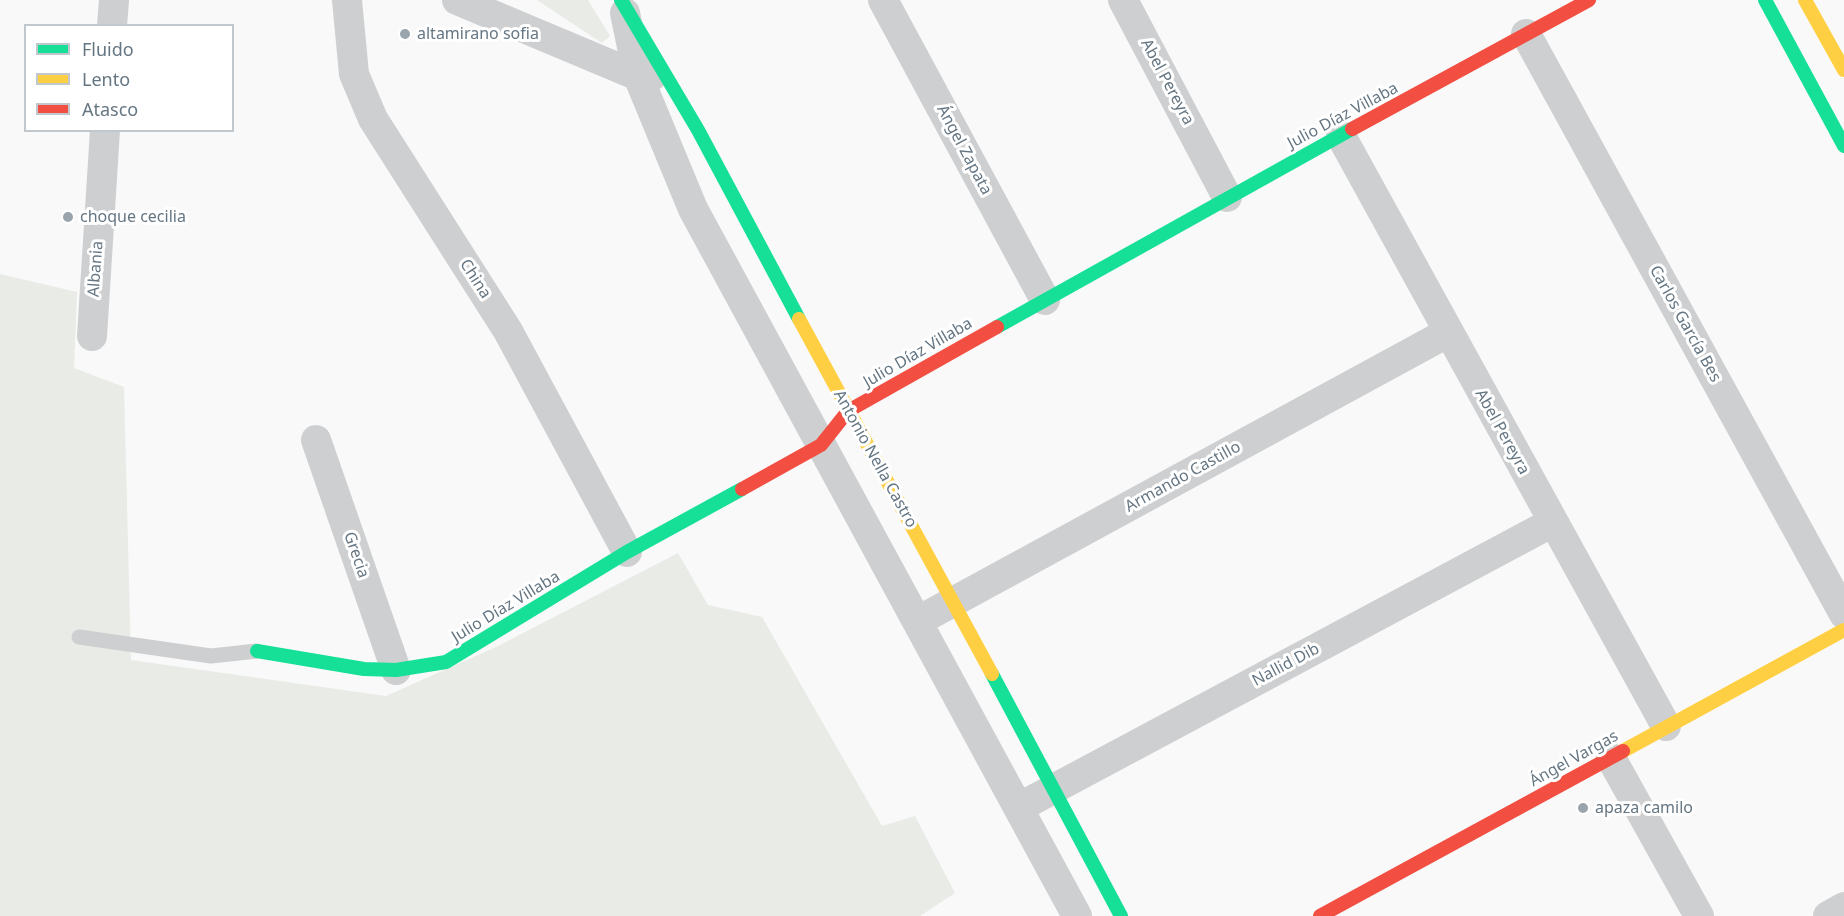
<!DOCTYPE html>
<html>
<head>
<meta charset="utf-8">
<style>
  body { margin:0 }
  #map { position:relative; width:1844px; height:916px; overflow:hidden; background:#f9f9f9; font-family:"Noto Sans",sans-serif }
  canvas { display:block }
  .legend { position:absolute; left:24px; top:24px; width:210px; height:108px; box-sizing:border-box; background:#fff; border:2px solid #c1c8cd; margin:0; padding:8px 10px; list-style:none; font-size:18px; color:#657683 }
  .legend li { display:flex; align-items:center; gap:12px; height:30px }
  .legend b { width:30px; border:2px solid #c1c8cd }
</style>
</head>
<body>
<div id="map">
<canvas width="1844" height="916"></canvas>
<ul class="legend">
<li><b style="height:8px;background:#16e098"></b>Fluido</li>
<li><b style="height:8px;background:#ffcf43"></b>Lento</li>
<li><b style="height:8px;background:#f24e42"></b>Atasco</li>
</ul>
</div>
<script>
const ctx = document.querySelector('canvas').getContext('2d');
ctx.lineJoin = 'round';
function fill(path, color) { ctx.fillStyle = color; ctx.fill(path, 'evenodd'); }
function strokePath(path, color, width, dash) { ctx.strokeStyle = color; ctx.lineWidth = width; ctx.lineCap = dash ? 'butt' : 'round'; ctx.setLineDash(dash || []); ctx.stroke(path); }
function drawText(font, color, halo, rows, align = 'center') {
  ctx.font = font + ' "Noto Sans",sans-serif'; ctx.lineWidth = 6; ctx.setLineDash([]); ctx.textBaseline = 'middle'; ctx.strokeStyle = halo; ctx.fillStyle = color; for (const [text, x, y, turn = 0] of rows) {
    ctx.save(); ctx.translate(x, y); ctx.rotate((+turn || 0) * Math.PI / 180); ctx.textAlign = isNaN(turn) ? turn : align; if (halo) ctx.strokeText(text, 0, 0); ctx.fillText(text, 0, 0); ctx.restore();
  }
}
const green = new Path2D(`
  M 537,0 L 588,0 L 610,36 L 602,43 Z
  M 0,274 L 77,292 L 74,368 L 124,387 L 131,660 L 386,696 L 496,647 L 678,553 L 708,605 L 762,617 L 882,826 L 915,816 L 955,893 L 920,916 L 0,916 Z`);
const lane = new Path2D(`
  M 79,637 L 211,656 L 257,651`);
const street = new Path2D(`
  M 347,0 L 354,74 L 373,119 L 508,331 L 627,552
  M 457,0 L 638,76 L 652,76
  M 883,0 L 1045,300
  M 1123,0 L 1227,197
  M 625,13 L 638,76 L 693,209 L 1077,916
  M 112,26 L 114,0
  M 1526,34 L 1844,614
  M 1341,136 L 1666,726
  M 92,336 L 105,130
  M 316,440 L 396,670
  M 918,621 L 1447,333
  M 1611,758 L 1699,916
  M 1031,801 L 1553,522
  M 1828,916 L 1844,907`);
const fast = new Path2D(`
  M 621,0 L 698,130 L 799,319
  M 1765,0 L 1844,146
  M 997,327 L 1352,129
  M 257,651 L 364,669 L 396,670 L 446,662 L 627,552 L 742,489
  M 992,674 L 1121,916`);
const slow = new Path2D(`
  M 1805,0 L 1844,70
  M 799,319 L 992,674
  M 1623,751 L 1844,630`);
const jam = new Path2D(`
  M 1352,129 L 1589,0
  M 742,489 L 821,445 L 848,411 L 997,327
  M 1320,916 L 1623,751`);
const markers = [
  [405,34,6,"#99a4ac"],
  [68,217,6,"#99a4ac"],
  [1583,808,6,"#99a4ac"]
];
const poiNames = [
  ["altamirano sofia",417,34],
  ["choque cecilia",80,217],
  ["apaza camilo",1595,808]
];
const streetNames = [
  ["Abel Pereyra",1167,82,62],
  ["Julio Díaz Villaba",1343,116,-28],
  ["Ángel Zapata",964,150,62],
  ["Albania",96,269,-86],
  ["China",475,279,57],
  ["Carlos García Bes",1685,324,61],
  ["Julio Díaz Villaba",918,353,-30],
  ["Abel Pereyra",1502,432,61],
  ["Antonio Nella Castro",875,459,61],
  ["Armando Castillo",1183,477,-29],
  ["Grecia",356,555,71],
  ["Julio Díaz Villaba",506,607,-31],
  ["Nallid Dib",1286,665,-28],
  ["Ángel Vargas",1574,759,-29]
];
fill(green, '#e8ebe6');
strokePath(lane, '#cecfd0', 15);
strokePath(street, '#cecfd0', 30);
strokePath(fast, '#16e098', 14);
strokePath(slow, '#ffcf43', 14);
strokePath(jam, '#f24e42', 14);
for (const [x, y, r, color] of markers) { const dot = new Path2D(); dot.arc(x, y, r, 0, 2 * Math.PI); ctx.fillStyle = color; ctx.fill(dot); strokePath(dot, '#fff', 2); }
drawText('16px', '#657683', '#fff', poiNames, 'left');
drawText('16px', '#657683', '#fff', streetNames);
</script>
</body>
</html>
